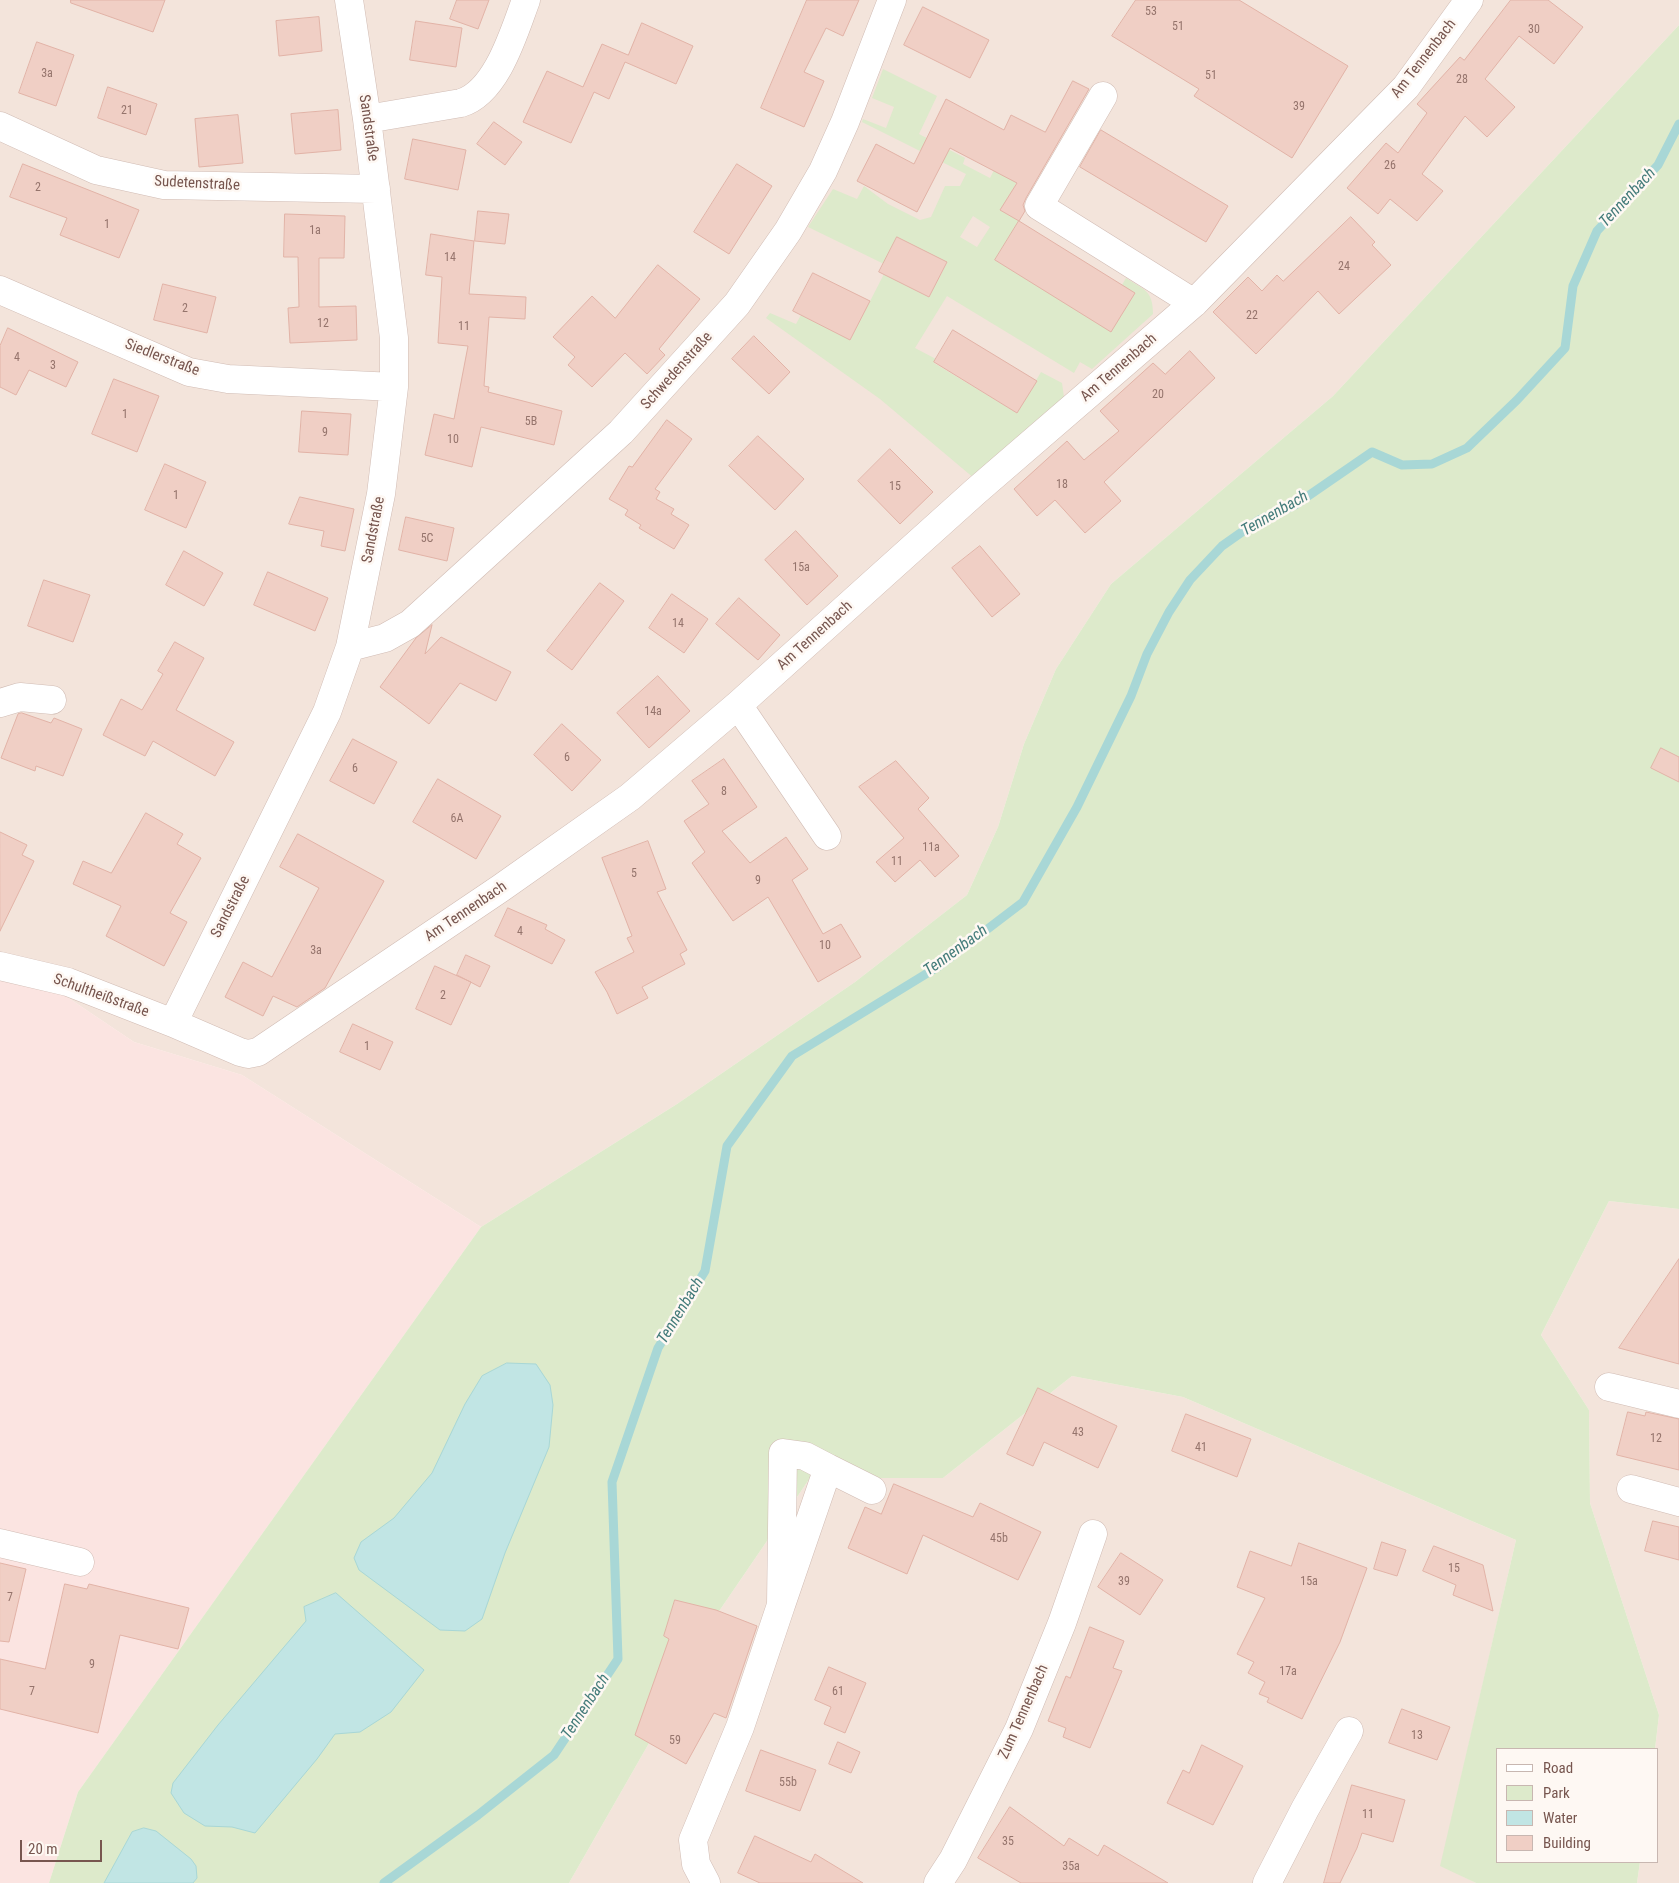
<!DOCTYPE html>
<html>
<head>
<meta charset="utf-8">
<style>
  body { margin:0 }
  #map { position:relative; width:1679px; height:1883px; overflow:hidden; background:#fcf3ed; font-family:"Roboto Condensed",sans-serif }
  canvas { display:block }
  .legend { position:absolute; left:1496px; top:1748px; width:162px; height:115px; box-sizing:border-box; background:#fef8f3; border:1px solid #c8b7b1; margin:0; padding:6px 9px; list-style:none; font-size:15px; color:#77564f }
  .legend li { display:flex; align-items:center; gap:10px; height:25px }
  .legend b { width:25px; border:1px solid #c8b7b1 }
  .scale { position:absolute; left:20px; top:1840px; width:82px; height:22px; box-sizing:border-box; border:2px solid #77564f; border-top:0; padding-left:6px; font-size:15px; line-height:18px; white-space:nowrap; color:#77564f; -webkit-text-stroke:4px #fef8f3; paint-order:stroke }
</style>
</head>
<body>
<div id="map">
<canvas width="1679" height="1883"></canvas>
<ul class="legend">
<li><b style="height:6px;background:#fff"></b>Road</li>
<li><b style="height:14px;background:#ddeacb"></b>Park</li>
<li><b style="height:14px;background:#c1e5e4"></b>Water</li>
<li><b style="height:14px;background:#f0cfc5"></b>Building</li>
</ul>
<div class="scale">20 m</div>
</div>
<script>
const ctx = document.querySelector('canvas').getContext('2d');
ctx.lineJoin = 'round';
function fill(path, color) { ctx.fillStyle = color; ctx.fill(path, 'evenodd'); }
function strokePath(path, color, width, dash) { ctx.strokeStyle = color; ctx.lineWidth = width; ctx.lineCap = dash ? 'butt' : 'round'; ctx.setLineDash(dash || []); ctx.stroke(path); }
function drawText(font, color, halo, rows, align = 'center') {
  ctx.font = font + ' "Roboto Condensed",sans-serif'; ctx.lineWidth = 5; ctx.setLineDash([]); ctx.textBaseline = 'middle'; ctx.strokeStyle = halo; ctx.fillStyle = color; for (const [text, x, y, turn = 0] of rows) {
    ctx.save(); ctx.translate(x, y); ctx.rotate((+turn || 0) * Math.PI / 180); ctx.textAlign = isNaN(turn) ? turn : align; if (halo) ctx.strokeText(text, 0, 0); ctx.fillText(text, 0, 0); ctx.restore();
  }
}
const residential = new Path2D(`
  M 0,0 L 1679,0 L 1679,25 L 1333,396 L 1111,584 L 1056,669 L 1024,744 L 998,827 L 967,895 L 855,982 L 677,1104 L 481,1227 L 242,1075 L 134,1042 L 64,995 L 0,980 Z
  M 1609,1201 L 1679,1209 L 1679,1883 L 1637,1883 L 1640,1862 L 1658,1862 L 1658,1749 L 1655,1749 L 1659,1715 L 1590,1503 L 1589,1410 L 1541,1335 Z
  M 1072,1376 L 1183,1397 L 1516,1540 L 1441,1865 L 1476,1883 L 569,1883 L 684,1682 L 711,1623 L 810,1478 L 943,1478 Z`);
const commercial = new Path2D(`
  M 0,980 L 64,995 L 134,1042 L 242,1075 L 481,1227 L 78,1792 L 49,1883 L 0,1883 Z`);
const green = new Path2D(`
  M 1679,25 L 1679,1209 L 1609,1201 L 1541,1335 L 1589,1410 L 1590,1503 L 1659,1715 L 1655,1749 L 1498,1749 L 1498,1862 L 1640,1862 L 1637,1883 L 1476,1883 L 1440,1866 L 1516,1540 L 1183,1397 L 1072,1376 L 943,1478 L 810,1478 L 711,1623 L 684,1682 L 569,1883 L 49,1883 L 78,1792 L 481,1227 L 677,1104 L 855,982 L 967,895 L 998,827 L 1024,744 L 1056,669 L 1111,584 L 1333,396 Z
  M 883,69 L 937,96 L 919,134 L 965,158 L 963,164 L 990,178 L 1006,146 L 1034,152 L 1001,210 L 1019,221 L 995,260 L 1111,331 L 1122,285 L 1126,278 C 1144,290 1153,290 1153,314 L 1092,369 L 1080,362 L 1074,373 L 947,296 L 915,348 L 936,359 L 934,363 L 1017,413 L 1041,372 L 1062,383 L 1064,397 L 975,479 L 880,399 L 766,318 L 770,313 L 796,324 L 801,315 L 850,340 L 884,274 L 929,297 L 947,263 L 897,237 L 884,264 L 808,227 L 833,189 L 857,199 L 864,186 L 888,204 L 920,220 L 931,217 L 945,186 L 960,186 L 966,174 L 862,122 L 863,119 L 886,128 L 894,107 L 872,98 ZM 973,216 L 990,227 L 977,247 L 960,237 Z`);
const water = new Path2D(`
  M 507,1363 L 536,1364 L 550,1385 L 553,1405 L 549,1447 L 505,1553 L 482,1619 L 465,1631 L 440,1630 L 359,1570 L 354,1558 L 361,1542 L 394,1518 L 432,1473 L 465,1404 L 482,1376 Z
  M 336,1593 L 424,1670 L 391,1712 L 360,1732 L 335,1734 L 317,1759 L 255,1833 L 232,1827 L 205,1826 L 184,1813 L 171,1793 L 173,1783 L 218,1725 L 306,1621 L 304,1607 Z
  M 144,1828 L 156,1831 L 191,1859 L 196,1866 L 197,1878 L 193,1883 L 104,1883 L 132,1832 Z`);
const stream = new Path2D(`
  M 384,1883 L 478,1815 L 554,1755 L 618,1659 L 612,1482 L 658,1348 L 705,1271 L 727,1146 L 792,1056 L 939,966 L 1023,902 L 1077,807 L 1131,696 L 1147,654 L 1169,612 L 1190,580 L 1222,546 L 1259,520 L 1295,505 L 1372,452 L 1402,465 L 1432,464 L 1467,448 L 1517,400 L 1565,348 L 1573,286 L 1597,231 L 1658,165 L 1679,124`);
const building = new Path2D(`
  M 71,0 L 165,0 L 153,32 L 71,3 Z
  M 457,0 L 489,0 L 478,29 L 450,19 Z
  M 807,0 L 859,0 L 843,36 L 826,28 L 804,72 L 824,81 L 804,127 L 761,108 Z
  M 1136,0 L 1239,0 L 1348,66 L 1292,158 L 1194,96 L 1199,89 L 1112,36 Z
  M 1511,0 L 1548,0 L 1583,27 L 1554,64 L 1519,36 L 1485,79 L 1515,107 L 1487,137 L 1465,116 L 1422,174 L 1443,191 L 1417,221 L 1390,199 L 1378,214 L 1347,188 L 1386,143 L 1398,153 L 1427,113 L 1417,104 L 1460,57 L 1464,60 Z
  M 923,7 L 989,40 L 970,78 L 904,45 Z
  M 319,17 L 322,51 L 279,56 L 276,21 Z
  M 416,21 L 462,28 L 456,67 L 410,60 Z
  M 642,23 L 693,46 L 676,84 L 625,62 L 609,99 L 594,92 L 571,143 L 523,122 L 547,71 L 583,87 L 602,44 L 628,55 Z
  M 37,42 L 74,55 L 56,106 L 19,93 Z
  M 1073,81 L 1089,89 L 1026,198 L 1023,205 L 1025,211 L 1019,221 L 1000,210 L 1017,183 L 950,148 L 917,212 L 857,181 L 876,144 L 914,164 L 946,99 L 1004,130 L 1011,115 L 1045,132 Z
  M 108,87 L 157,104 L 146,135 L 98,118 Z
  M 338,110 L 341,150 L 295,154 L 291,114 Z
  M 238,115 L 243,163 L 199,167 L 195,119 Z
  M 494,122 L 522,142 L 505,165 L 477,144 Z
  M 1101,130 L 1228,206 L 1206,242 L 1080,167 Z
  M 413,139 L 466,150 L 458,190 L 405,179 Z
  M 23,164 L 139,210 L 119,258 L 60,235 L 67,218 L 10,197 Z
  M 737,164 L 772,186 L 729,254 L 694,232 Z
  M 478,211 L 509,214 L 505,244 L 475,241 Z
  M 285,214 L 345,216 L 344,258 L 319,258 L 319,307 L 356,306 L 357,340 L 290,343 L 288,308 L 299,307 L 298,257 L 284,257 Z
  M 1351,217 L 1375,242 L 1372,245 L 1391,265 L 1339,314 L 1318,291 L 1256,354 L 1213,312 L 1248,277 L 1262,291 L 1277,275 L 1283,281 Z
  M 1019,221 L 1135,293 L 1111,332 L 995,260 Z
  M 431,234 L 474,241 L 469,294 L 526,297 L 525,319 L 489,317 L 484,386 L 489,387 L 488,392 L 562,411 L 554,445 L 481,427 L 472,467 L 425,455 L 434,414 L 454,419 L 468,346 L 438,343 L 442,277 L 426,275 Z
  M 897,237 L 947,262 L 929,297 L 879,272 Z
  M 658,265 L 700,299 L 659,349 L 665,355 L 647,374 L 625,353 L 592,387 L 568,365 L 575,357 L 553,337 L 592,296 L 615,318 Z
  M 813,273 L 870,301 L 850,340 L 793,311 Z
  M 163,284 L 216,297 L 207,333 L 154,320 Z
  M 8,328 L 78,362 L 66,387 L 29,370 L 16,395 L 0,387 L 0,346 Z
  M 953,330 L 1037,381 L 1017,413 L 934,362 Z
  M 754,336 L 790,372 L 769,394 L 732,359 Z
  M 1190,351 L 1215,378 L 1104,482 L 1121,501 L 1085,533 L 1055,500 L 1037,516 L 1014,489 L 1067,441 L 1084,460 L 1119,431 L 1100,411 L 1153,363 L 1165,374 Z
  M 114,379 L 159,396 L 137,452 L 92,434 Z
  M 302,411 L 351,414 L 348,455 L 299,452 Z
  M 667,420 L 692,439 L 655,489 L 660,492 L 656,499 L 674,509 L 671,514 L 689,525 L 674,549 L 639,528 L 641,525 L 625,515 L 628,510 L 609,499 L 629,466 L 632,467 Z
  M 758,436 L 804,479 L 775,510 L 729,466 Z
  M 890,449 L 933,492 L 900,524 L 858,481 Z
  M 165,464 L 206,482 L 186,528 L 145,510 Z
  M 300,497 L 354,509 L 345,551 L 321,546 L 324,531 L 289,524 Z
  M 406,517 L 454,528 L 447,561 L 399,550 Z
  M 796,531 L 838,576 L 807,605 L 765,560 Z
  M 980,546 L 1020,594 L 992,617 L 952,568 Z
  M 184,551 L 223,573 L 204,606 L 166,585 Z
  M 268,572 L 328,598 L 315,631 L 254,605 Z
  M 44,580 L 90,595 L 73,642 L 28,626 Z
  M 600,583 L 624,601 L 572,670 L 547,651 Z
  M 672,594 L 708,619 L 684,653 L 649,628 Z
  M 739,598 L 780,635 L 758,660 L 716,624 Z
  M 432,625 L 425,654 L 441,637 L 511,672 L 496,701 L 460,683 L 429,724 L 380,687 L 416,638 Z
  M 175,642 L 204,658 L 176,710 L 234,742 L 215,776 L 153,741 L 145,756 L 103,735 L 121,699 L 142,710 L 163,674 L 158,671 Z
  M 658,676 L 690,711 L 649,748 L 617,713 Z
  M 22,713 L 51,723 L 54,718 L 82,729 L 63,776 L 36,766 L 35,771 L 1,758 L 18,714 Z
  M 562,724 L 601,760 L 572,791 L 534,755 Z
  M 353,739 L 397,762 L 374,804 L 330,781 Z
  M 1661,748 L 1679,757 L 1679,782 L 1651,768 Z
  M 724,759 L 757,807 L 722,831 L 750,863 L 786,837 L 808,869 L 792,880 L 823,934 L 841,924 L 861,957 L 818,982 L 768,897 L 733,921 L 692,863 L 705,852 L 684,821 L 709,804 L 692,781 Z
  M 896,761 L 929,798 L 918,809 L 959,856 L 935,877 L 920,860 L 895,882 L 876,862 L 904,838 L 859,787 Z
  M 438,779 L 501,816 L 476,859 L 413,822 Z
  M 146,813 L 183,834 L 177,844 L 201,858 L 170,913 L 187,922 L 164,966 L 106,936 L 121,906 L 73,884 L 83,861 L 111,873 Z
  M 0,832 L 27,845 L 22,855 L 34,861 L 0,931 Z
  M 298,834 L 384,881 L 325,988 L 297,1007 L 273,996 L 263,1016 L 225,997 L 243,962 L 272,977 L 319,888 L 280,867 Z
  M 648,841 L 666,889 L 657,892 L 687,950 L 680,954 L 685,964 L 642,987 L 648,998 L 617,1014 L 607,992 L 595,972 L 634,952 L 627,938 L 632,936 L 602,858 Z
  M 508,908 L 547,925 L 545,929 L 565,940 L 552,964 L 495,936 Z
  M 466,955 L 490,966 L 480,987 L 457,975 Z
  M 435,966 L 471,982 L 451,1025 L 416,1009 Z
  M 353,1024 L 393,1042 L 380,1070 L 340,1052 Z
  M 1679,1259 L 1679,1364 L 1619,1348 Z
  M 1038,1388 L 1117,1426 L 1098,1468 L 1044,1442 L 1033,1466 L 1007,1454 Z
  M 1628,1412 L 1645,1416 L 1646,1412 L 1679,1419 L 1679,1470 L 1617,1455 Z
  M 1186,1414 L 1251,1439 L 1237,1477 L 1172,1451 Z
  M 894,1484 L 973,1517 L 980,1503 L 1041,1532 L 1018,1580 L 923,1535 L 907,1574 L 848,1548 L 865,1507 L 881,1514 Z
  M 1653,1521 L 1679,1527 L 1679,1560 L 1645,1551 Z
  M 1382,1542 L 1406,1550 L 1397,1576 L 1374,1569 Z
  M 1299,1543 L 1367,1568 L 1340,1642 L 1302,1719 L 1267,1702 L 1269,1698 L 1259,1694 L 1265,1682 L 1248,1673 L 1254,1662 L 1237,1654 L 1265,1598 L 1237,1587 L 1250,1551 L 1291,1566 Z
  M 1434,1546 L 1483,1565 L 1493,1611 L 1453,1595 L 1456,1585 L 1423,1571 Z
  M 1121,1553 L 1163,1580 L 1140,1615 L 1098,1587 Z
  M 0,1563 L 26,1569 L 9,1642 L 0,1641 Z
  M 65,1584 L 87,1589 L 89,1584 L 189,1608 L 178,1649 L 120,1635 L 98,1733 L 0,1709 L 0,1659 L 45,1669 Z
  M 675,1600 L 716,1610 L 757,1626 L 726,1718 L 714,1713 L 686,1764 L 635,1735 L 669,1639 L 664,1636 Z
  M 1090,1627 L 1124,1641 L 1113,1668 L 1122,1671 L 1090,1748 L 1063,1737 L 1066,1728 L 1048,1721 L 1066,1676 L 1070,1678 Z
  M 829,1667 L 866,1683 L 845,1733 L 824,1724 L 831,1707 L 815,1700 Z
  M 1402,1709 L 1450,1727 L 1437,1760 L 1389,1743 Z
  M 838,1742 L 860,1752 L 851,1773 L 829,1764 Z
  M 1202,1745 L 1243,1766 L 1213,1825 L 1167,1803 L 1183,1770 L 1189,1773 Z
  M 761,1750 L 816,1770 L 800,1811 L 746,1791 Z
  M 1352,1785 L 1405,1800 L 1393,1842 L 1362,1833 L 1357,1848 L 1340,1883 L 1324,1883 Z
  M 1010,1807 L 1064,1846 L 1069,1838 L 1098,1856 L 1104,1845 L 1168,1883 L 1021,1883 L 978,1858 Z
  M 755,1836 L 811,1862 L 815,1854 L 863,1883 L 760,1883 L 738,1873 Z`);
const minor = new Path2D(`
  M 1103,96 L 1039,206 L 1194,303
  M 367,119 L 461,103 C 497,92 514,32 526,0
  M 0,126 L 96,170 L 164,185 L 376,189
  M 0,290 L 189,372 L 228,379 L 394,387
  M 350,647 L 385,638 L 410,624 L 621,432 L 737,304 L 788,231 L 823,171 L 845,122 L 892,0
  M 0,703 L 20,697 L 52,700
  M 738,705 L 827,836
  M 0,966 L 68,982 L 173,1023 L 240,1052 L 248,1054 L 258,1052 L 501,888 L 630,797 L 738,705 L 976,491 L 1194,303 L 1406,87 L 1469,0
  M 173,1023 L 327,712 L 350,647 L 381,494 L 394,387 L 394,338 L 367,119 L 349,0
  M 1609,1387 L 1679,1404
  M 828,1468 L 872,1490
  M 1631,1489 L 1679,1502
  M 0,1543 L 80,1562
  M 706,1883 L 696,1864 L 693,1840 L 740,1727 L 781,1605 L 783,1453 L 805,1456 L 828,1468 L 781,1605
  M 938,1883 L 953,1860 L 1019,1729 L 1062,1623 L 1093,1534
  M 1267,1883 L 1305,1809 L 1349,1731`);
const numberNames = [
  ["53",1151,12],
  ["51",1178,27],
  ["30",1534,30],
  ["3a",47,74],
  ["51",1211,76],
  ["28",1462,80],
  ["39",1299,107],
  ["21",127,111],
  ["26",1390,166],
  ["2",38,188],
  ["1",107,225],
  ["1a",315,231],
  ["14",450,258],
  ["24",1344,267],
  ["2",185,309],
  ["22",1252,316],
  ["12",323,324],
  ["11",464,327],
  ["4",17,358],
  ["3",53,366],
  ["20",1158,395],
  ["1",125,415],
  ["5B",531,422],
  ["9",325,433],
  ["10",453,440],
  ["18",1062,485],
  ["15",895,487],
  ["1",176,496],
  ["5C",427,539],
  ["15a",801,568],
  ["14",678,624],
  ["14a",653,712],
  ["6",567,758],
  ["6",355,769],
  ["8",724,792],
  ["6A",457,819],
  ["11a",931,848],
  ["11",897,862],
  ["5",634,874],
  ["9",758,881],
  ["4",520,932],
  ["10",825,946],
  ["3a",316,951],
  ["2",443,996],
  ["1",367,1047],
  ["43",1078,1433],
  ["12",1656,1439],
  ["41",1201,1448],
  ["45b",999,1539],
  ["15",1454,1569],
  ["39",1124,1582],
  ["15a",1309,1582],
  ["7",10,1598],
  ["9",92,1665],
  ["17a",1288,1672],
  ["7",32,1692],
  ["61",838,1692],
  ["13",1417,1736],
  ["59",675,1741],
  ["55b",788,1783],
  ["11",1368,1815],
  ["35",1008,1842],
  ["35a",1071,1867]
];
const streetNames = [
  ["Am Tennenbach",1424,59,-52],
  ["Sandstraße",368,128,82],
  ["Sudetenstraße",197,184,3],
  ["Siedlerstraße",162,358,21],
  ["Am Tennenbach",1119,368,-41],
  ["Schwedenstraße",677,371,-48],
  ["Sandstraße",374,530,-79],
  ["Am Tennenbach",815,636,-42],
  ["Sandstraße",231,907,-63],
  ["Am Tennenbach",466,912,-34],
  ["Schultheißstraße",101,996,20],
  ["Zum Tennenbach",1024,1712,-66]
];
const waterNames = [
  ["Tennenbach",1628,198,-47],
  ["Tennenbach",1275,514,-30],
  ["Tennenbach",956,951,-36],
  ["Tennenbach",681,1311,-59],
  ["Tennenbach",586,1707,-57]
];
fill(residential, '#f3e4db');
fill(commercial, '#fbe4e1');
fill(green, '#ddeacb');
fill(water, '#c1e5e4');
strokePath(water, '#a8d7d6', 1);
strokePath(stream, '#a8d7d6', 9);
fill(building, '#f0cfc5');
strokePath(building, '#e2b3a7', 1);
strokePath(minor, '#d1bcb4', 29);
strokePath(minor, '#fff', 28);
drawText('12px', '#95746c', null, numberNames);
drawText('15px', '#77564f', '#fef8f3', streetNames);
drawText('italic 16px', '#437b7a', '#fef8f3', waterNames);
</script>
</body>
</html>
